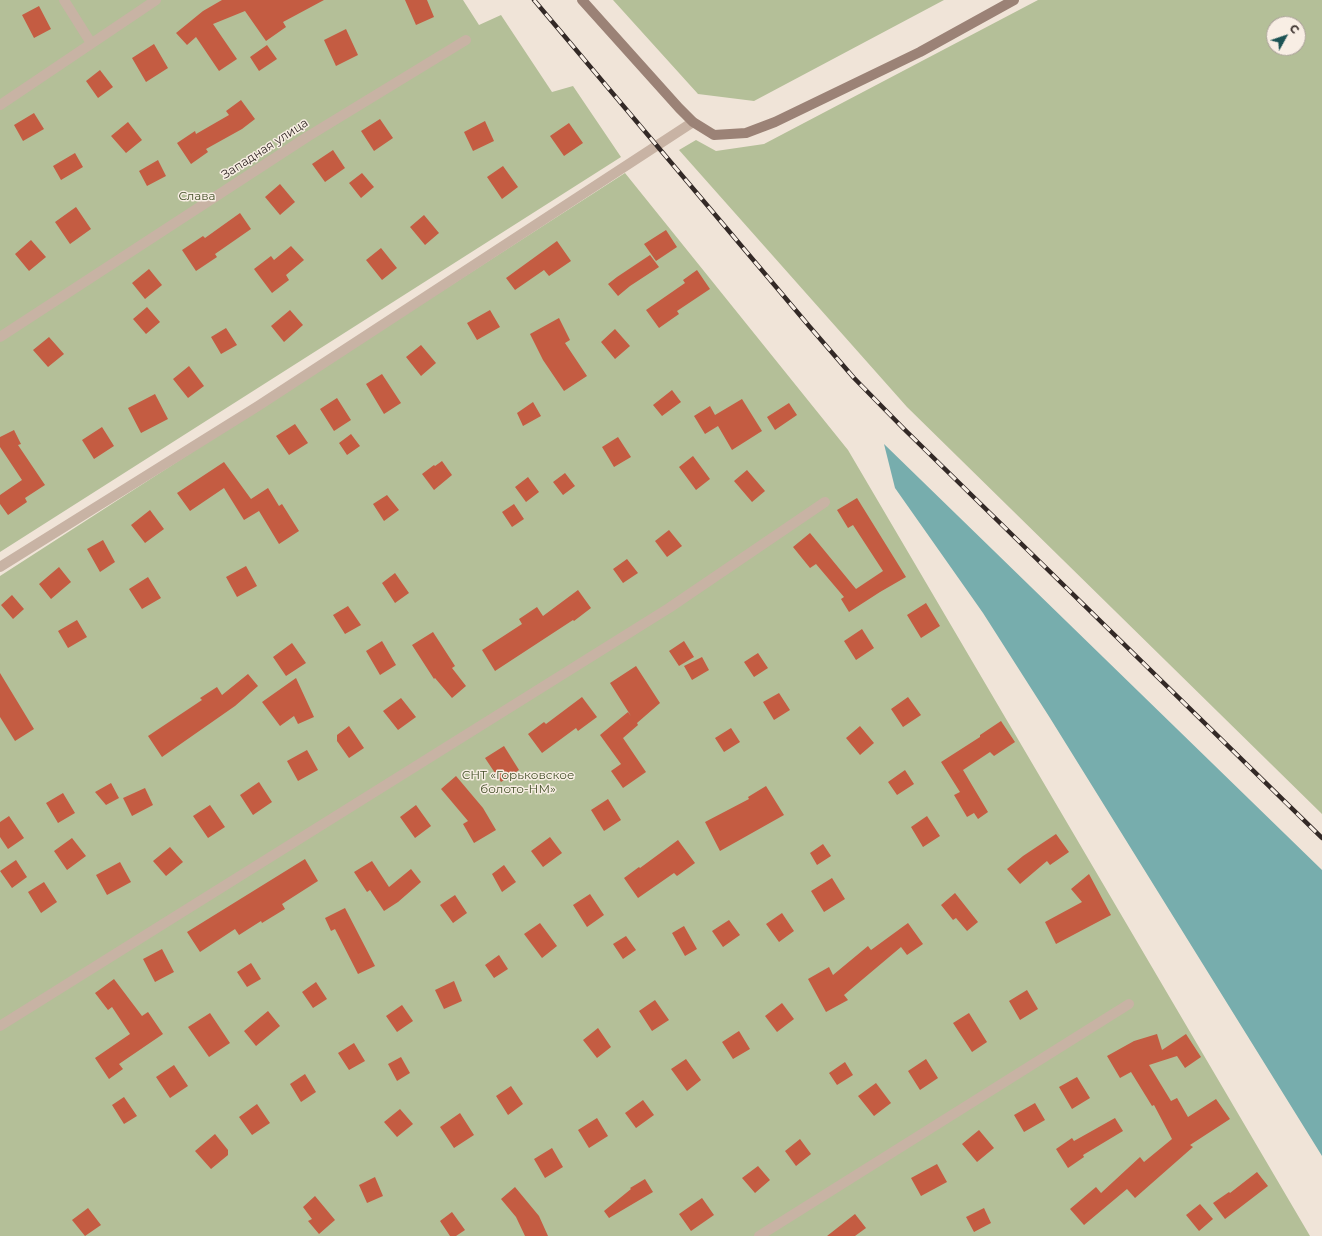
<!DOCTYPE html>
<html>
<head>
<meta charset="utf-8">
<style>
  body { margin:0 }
  #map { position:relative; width:1322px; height:1236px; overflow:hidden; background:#f0e4d8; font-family:Montserrat,sans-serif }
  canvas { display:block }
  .north { position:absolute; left:1266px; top:16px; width:40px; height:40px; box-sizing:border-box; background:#f8eee4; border:1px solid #a99f98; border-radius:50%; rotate:50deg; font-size:11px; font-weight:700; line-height:16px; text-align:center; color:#332926 }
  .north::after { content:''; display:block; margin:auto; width:14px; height:18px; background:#1c5354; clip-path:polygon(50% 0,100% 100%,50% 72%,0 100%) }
</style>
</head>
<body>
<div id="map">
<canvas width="1322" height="1236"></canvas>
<div class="north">С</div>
</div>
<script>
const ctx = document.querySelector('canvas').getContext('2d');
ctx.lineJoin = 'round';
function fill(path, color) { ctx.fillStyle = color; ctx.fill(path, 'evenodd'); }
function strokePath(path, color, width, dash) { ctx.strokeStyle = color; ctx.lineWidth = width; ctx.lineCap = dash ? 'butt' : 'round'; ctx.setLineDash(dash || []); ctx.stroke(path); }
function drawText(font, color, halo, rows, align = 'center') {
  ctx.font = font + ' Montserrat,sans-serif'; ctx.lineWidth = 3; ctx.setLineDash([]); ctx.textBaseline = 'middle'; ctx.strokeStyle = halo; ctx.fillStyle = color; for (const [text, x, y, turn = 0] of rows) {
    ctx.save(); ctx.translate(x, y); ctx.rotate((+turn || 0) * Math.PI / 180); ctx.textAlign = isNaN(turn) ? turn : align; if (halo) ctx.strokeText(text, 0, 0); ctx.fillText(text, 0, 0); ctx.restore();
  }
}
const green = new Path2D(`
  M 0,0 L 463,0 L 479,25 L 501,15 L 552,92 L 573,86 L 621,157 L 0,552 Z
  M 613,0 L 944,0 L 754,101 L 698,94 Z
  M 1038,0 L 1322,0 L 1322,814 L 907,407 L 679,150 L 696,140 L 716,151 L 764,144 ZM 1274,24 L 1298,24 L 1298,48 L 1274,48 Z
  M 625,173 L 848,450 L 1310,1236 L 0,1236 L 0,576 Z`);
const water = new Path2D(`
  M 884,444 L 1322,870 L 1322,1156 L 1050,718 L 983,613 L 895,488 Z`);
const building = new Path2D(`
  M 222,0 L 324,0 L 283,22 L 286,27 L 266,41 L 245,11 L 213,24 L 237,59 L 219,71 L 196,37 L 187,45 L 176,33 L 203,11 Z
  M 405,0 L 427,0 L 434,17 L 416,25 Z
  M 39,6 L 51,29 L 34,38 L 22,15 Z
  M 346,29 L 358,55 L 336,66 L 324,40 Z
  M 154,44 L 168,68 L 146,82 L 132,58 Z
  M 267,45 L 277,59 L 259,71 L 250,57 Z
  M 100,70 L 113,87 L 98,98 L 86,81 Z
  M 241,100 L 255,119 L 242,129 L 206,149 L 208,152 L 191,164 L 177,143 L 195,131 L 196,134 L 229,115 L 226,111 Z
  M 34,113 L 44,129 L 23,141 L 14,125 Z
  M 380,119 L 393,138 L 374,151 L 361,131 Z
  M 485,121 L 494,141 L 473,151 L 464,132 Z
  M 128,122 L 142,140 L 126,153 L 111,136 Z
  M 569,123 L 583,143 L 564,156 L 550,136 Z
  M 333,150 L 345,168 L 325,182 L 312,164 Z
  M 75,153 L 83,167 L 61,180 L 53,166 Z
  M 158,160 L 166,176 L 147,186 L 139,171 Z
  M 503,166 L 518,187 L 502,199 L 487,177 Z
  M 362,173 L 374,187 L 361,198 L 349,183 Z
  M 280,184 L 295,202 L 280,215 L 265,197 Z
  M 76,207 L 91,229 L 70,244 L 55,222 Z
  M 240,213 L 251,229 L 215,254 L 217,257 L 196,271 L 182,250 L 203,236 L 205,238 Z
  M 424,215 L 439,233 L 425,245 L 410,227 Z
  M 666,230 L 677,247 L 656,261 L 644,244 Z
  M 31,240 L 46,257 L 29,271 L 15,254 Z
  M 557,241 L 571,261 L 549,276 L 544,270 L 515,290 L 506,278 Z
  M 291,246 L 304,260 L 286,275 L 289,280 L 272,293 L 254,269 L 271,256 L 274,260 Z
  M 381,248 L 397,268 L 382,280 L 366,260 Z
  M 650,255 L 659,267 L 630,286 L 618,296 L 608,284 L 617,277 Z
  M 149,269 L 162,285 L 145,299 L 132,283 Z
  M 697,270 L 710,289 L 677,311 L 679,314 L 659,328 L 646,310 L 685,283 L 683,280 Z
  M 147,307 L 160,322 L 146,334 L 133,319 Z
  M 290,310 L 303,325 L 284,342 L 271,326 Z
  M 490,310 L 500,327 L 477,340 L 467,323 Z
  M 559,318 L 570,340 L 565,343 L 587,376 L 564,391 L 543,360 L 530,334 Z
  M 226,328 L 237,345 L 221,354 L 211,337 Z
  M 615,329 L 630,346 L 615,359 L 601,342 Z
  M 49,337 L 64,354 L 48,367 L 33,350 Z
  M 421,345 L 436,363 L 421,376 L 406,357 Z
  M 189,366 L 204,386 L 188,398 L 173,379 Z
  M 382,374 L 401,403 L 384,414 L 366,384 Z
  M 672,390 L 681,402 L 662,416 L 653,405 Z
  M 155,394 L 168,419 L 141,433 L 128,408 Z
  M 337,398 L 351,420 L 334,431 L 320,409 Z
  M 742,399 L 762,431 L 732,450 L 718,426 L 705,434 L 694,416 L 710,406 L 715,415 Z
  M 533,402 L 541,416 L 523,426 L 517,413 Z
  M 789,403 L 797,415 L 775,430 L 767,417 Z
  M 295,424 L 308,443 L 289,455 L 276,436 Z
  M 102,427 L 114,446 L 94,459 L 82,440 Z
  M 14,430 L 21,444 L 18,445 L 45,485 L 25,498 L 27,502 L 8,515 L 0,504 L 0,495 L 22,480 L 0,447 L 0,437 Z
  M 351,434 L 360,446 L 347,455 L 339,443 Z
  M 618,437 L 631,457 L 614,467 L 602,447 Z
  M 693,456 L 710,479 L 696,490 L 679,467 Z
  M 442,461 L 452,475 L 434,490 L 422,474 L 434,465 L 435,466 Z
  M 224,462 L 251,499 L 268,488 L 279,506 L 282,504 L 299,531 L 279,544 L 259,511 L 244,520 L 224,488 L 190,511 L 177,493 Z
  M 747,470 L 765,491 L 752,502 L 734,481 Z
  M 565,473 L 575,486 L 563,495 L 553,482 Z
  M 528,477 L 539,492 L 526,502 L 515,487 Z
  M 387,495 L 399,510 L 384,521 L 373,504 Z
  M 857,498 L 906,577 L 880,592 L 849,612 L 841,599 L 844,597 L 816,564 L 810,568 L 793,547 L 810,533 L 856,589 L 883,571 L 853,525 L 848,528 L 837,510 Z
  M 514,504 L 524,519 L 512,527 L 502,512 Z
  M 150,510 L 164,529 L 145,543 L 131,525 Z
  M 669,530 L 682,546 L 667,557 L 655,541 Z
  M 103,540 L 115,562 L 100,572 L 87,549 Z
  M 627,559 L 638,573 L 623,583 L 613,569 Z
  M 246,566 L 257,586 L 237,597 L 226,577 Z
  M 59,567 L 71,582 L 51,599 L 39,584 Z
  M 395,573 L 409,593 L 395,603 L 382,583 Z
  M 148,577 L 161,598 L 142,609 L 129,589 Z
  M 578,590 L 591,608 L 574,621 L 573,620 L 495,671 L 482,650 L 522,624 L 519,619 L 537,607 L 543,616 Z
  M 12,595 L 24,609 L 13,619 L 1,605 Z
  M 926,603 L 940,626 L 921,638 L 907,615 Z
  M 348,606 L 361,625 L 345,634 L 333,615 Z
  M 77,620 L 87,637 L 68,648 L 58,631 Z
  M 862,629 L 874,648 L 856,660 L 844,641 Z
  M 433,632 L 455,666 L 452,668 L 466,686 L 452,698 L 435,678 L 434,679 L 412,645 Z
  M 382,641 L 396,665 L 380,675 L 366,651 Z
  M 684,641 L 694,657 L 679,666 L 669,651 Z
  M 292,643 L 306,663 L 286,676 L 273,657 Z
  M 758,653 L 768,668 L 754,677 L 744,662 Z
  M 702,657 L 709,670 L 692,680 L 684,666 Z
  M 636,666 L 660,703 L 637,723 L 638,725 L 623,738 L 646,772 L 623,788 L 611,771 L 621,764 L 600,735 L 628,712 L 631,716 L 610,683 Z
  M 0,673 L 34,729 L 15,741 L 0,717 Z
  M 248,674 L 258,686 L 235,706 L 162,757 L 148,736 L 202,700 L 200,698 L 217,687 L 222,695 Z
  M 296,678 L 314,717 L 298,724 L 294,716 L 280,726 L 262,702 Z
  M 779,693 L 790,710 L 774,720 L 763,702 Z
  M 582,697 L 597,717 L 578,731 L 576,728 L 542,753 L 528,734 L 544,722 L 546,724 Z
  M 908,697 L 921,715 L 903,727 L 891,709 Z
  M 401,698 L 416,717 L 398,730 L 383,711 Z
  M 1001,721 L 1015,742 L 994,756 L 990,752 L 963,770 L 988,812 L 978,819 L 974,813 L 967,817 L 954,795 L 960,792 L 941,762 L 980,737 L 980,735 Z
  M 349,726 L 364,748 L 349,758 L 337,741 L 337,735 Z
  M 860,726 L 874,743 L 860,755 L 846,738 Z
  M 731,728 L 740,742 L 724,752 L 715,738 Z
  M 504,746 L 519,770 L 501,782 L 485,758 Z
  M 307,750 L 318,770 L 298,781 L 287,761 Z
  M 905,770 L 914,784 L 897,795 L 888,782 Z
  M 456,776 L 483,808 L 496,830 L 474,843 L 463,824 L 468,821 L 441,789 Z
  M 259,782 L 272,802 L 253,815 L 240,795 Z
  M 111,783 L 119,798 L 106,805 L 95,792 Z
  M 766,786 L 784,815 L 720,851 L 705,822 L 749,799 L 748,797 Z
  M 145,788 L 153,805 L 132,816 L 123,798 Z
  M 63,793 L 75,813 L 58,823 L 46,803 Z
  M 608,799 L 621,820 L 604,831 L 591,810 Z
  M 210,805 L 225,827 L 208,838 L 193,816 Z
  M 416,805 L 431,826 L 415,838 L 400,817 Z
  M 9,816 L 24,838 L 8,849 L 0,837 L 0,822 Z
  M 927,816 L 940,836 L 923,847 L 911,827 Z
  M 1056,834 L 1069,852 L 1050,865 L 1047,861 L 1020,884 L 1007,869 L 1023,856 Z
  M 550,837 L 562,853 L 543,867 L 531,851 Z
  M 72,838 L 86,856 L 67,870 L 54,851 Z
  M 678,840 L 695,863 L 677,876 L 674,873 L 638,898 L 624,878 L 639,867 L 640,868 Z
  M 823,844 L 831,856 L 817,865 L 810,853 Z
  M 170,847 L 183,862 L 166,876 L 153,861 Z
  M 305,859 L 318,881 L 282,904 L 285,909 L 262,923 L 261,921 L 239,935 L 235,929 L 200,952 L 187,932 Z
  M 16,860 L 27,877 L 12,888 L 0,871 Z
  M 372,861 L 389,887 L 411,869 L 421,882 L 398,902 L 384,911 L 370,890 L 367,892 L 354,872 Z
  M 120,862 L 131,882 L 107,895 L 96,875 Z
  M 504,865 L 516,882 L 502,892 L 492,874 Z
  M 1089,874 L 1111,915 L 1056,944 L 1045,922 L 1082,902 L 1071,889 Z
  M 832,878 L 845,899 L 824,912 L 811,891 Z
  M 44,882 L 57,902 L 41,913 L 28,892 Z
  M 955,893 L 978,922 L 967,931 L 956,918 L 953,920 L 941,905 Z
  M 590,894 L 604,915 L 587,927 L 573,905 Z
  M 455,895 L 467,913 L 453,923 L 440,905 Z
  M 345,908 L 375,966 L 358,974 L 335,929 L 331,931 L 325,918 Z
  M 782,913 L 794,931 L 779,942 L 766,924 Z
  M 729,920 L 740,935 L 723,947 L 712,931 Z
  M 540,923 L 557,946 L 542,958 L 524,934 Z
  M 908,923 L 923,944 L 907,955 L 901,947 L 844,995 L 848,1000 L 826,1012 L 808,979 L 829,967 L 833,975 L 868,946 L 871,950 Z
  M 684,926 L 697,949 L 685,956 L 672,933 Z
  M 626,936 L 636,950 L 623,959 L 613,944 Z
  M 162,949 L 174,972 L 155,982 L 143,959 Z
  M 499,955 L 508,969 L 494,978 L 485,965 Z
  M 251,963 L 261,979 L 247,987 L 237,972 Z
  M 114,979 L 142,1016 L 148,1012 L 163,1034 L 119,1064 L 123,1069 L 109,1079 L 95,1058 L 130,1034 L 112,1007 L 108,1010 L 95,993 Z
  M 454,981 L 462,1001 L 444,1009 L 435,990 Z
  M 316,982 L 327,999 L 313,1008 L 302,992 Z
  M 1027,990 L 1038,1009 L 1020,1020 L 1009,1001 Z
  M 655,1000 L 669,1020 L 652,1031 L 639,1011 Z
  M 782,1003 L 794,1019 L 777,1032 L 765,1016 Z
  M 402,1005 L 413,1021 L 397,1032 L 386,1016 Z
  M 268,1011 L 280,1026 L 256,1046 L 244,1031 Z
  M 210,1013 L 230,1043 L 209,1057 L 188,1027 Z
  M 969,1013 L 987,1042 L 972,1052 L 953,1023 Z
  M 598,1028 L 611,1047 L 597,1058 L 583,1040 Z
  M 739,1031 L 750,1049 L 733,1059 L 722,1042 Z
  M 1157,1034 L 1162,1050 L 1186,1034 L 1201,1057 L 1185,1068 L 1177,1056 L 1149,1065 L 1171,1101 L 1177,1098 L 1188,1117 L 1216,1099 L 1230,1119 L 1190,1145 L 1193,1147 L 1135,1198 L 1127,1189 L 1084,1225 L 1070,1209 L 1096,1187 L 1101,1193 L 1140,1157 L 1144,1162 L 1172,1139 L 1154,1105 L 1152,1106 L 1131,1072 L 1120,1078 L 1107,1056 L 1134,1041 Z
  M 354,1043 L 365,1061 L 349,1070 L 338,1053 Z
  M 401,1057 L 410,1073 L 397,1081 L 388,1064 Z
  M 686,1059 L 701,1080 L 687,1091 L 671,1069 Z
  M 926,1059 L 938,1078 L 920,1090 L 908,1071 Z
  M 845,1062 L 853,1075 L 837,1085 L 829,1073 Z
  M 174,1065 L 188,1086 L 170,1098 L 156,1077 Z
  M 305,1074 L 316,1092 L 301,1102 L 290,1084 Z
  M 1077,1077 L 1090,1098 L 1072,1109 L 1059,1087 Z
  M 876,1083 L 891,1103 L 874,1116 L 858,1096 Z
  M 511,1086 L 523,1104 L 508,1115 L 496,1096 Z
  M 124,1097 L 137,1116 L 124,1124 L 112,1105 Z
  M 643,1100 L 654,1115 L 636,1128 L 625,1113 Z
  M 1035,1103 L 1045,1120 L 1024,1132 L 1014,1115 Z
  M 257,1104 L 270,1123 L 252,1135 L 239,1117 Z
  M 400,1109 L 413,1124 L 397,1137 L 384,1122 Z
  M 460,1113 L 474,1135 L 454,1148 L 440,1127 Z
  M 597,1118 L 608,1136 L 589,1148 L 578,1130 Z
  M 1115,1118 L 1123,1131 L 1083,1155 L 1084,1157 L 1068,1168 L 1056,1149 L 1072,1138 L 1074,1141 Z
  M 979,1130 L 994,1148 L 977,1162 L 962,1144 Z
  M 215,1134 L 228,1150 L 228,1155 L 211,1169 L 195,1151 Z
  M 800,1139 L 811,1154 L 796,1166 L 785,1151 Z
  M 552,1148 L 563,1167 L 545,1178 L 534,1159 Z
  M 937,1164 L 947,1182 L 921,1196 L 911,1178 Z
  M 758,1166 L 770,1180 L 755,1193 L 742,1178 Z
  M 1257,1172 L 1268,1186 L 1225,1219 L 1213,1203 L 1229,1192 L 1230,1193 Z
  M 375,1177 L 383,1196 L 367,1203 L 359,1185 Z
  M 645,1179 L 653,1192 L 609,1218 L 604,1211 L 631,1189 L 630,1188 Z
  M 515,1187 L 539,1216 L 548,1236 L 525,1236 L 516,1217 L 501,1199 Z
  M 315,1196 L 335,1220 L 319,1234 L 308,1221 L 312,1219 L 303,1207 Z
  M 702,1198 L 714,1215 L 691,1231 L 679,1214 Z
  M 1200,1204 L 1213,1219 L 1199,1231 L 1186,1215 Z
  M 88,1208 L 101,1225 L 85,1236 L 72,1220 Z
  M 984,1208 L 991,1223 L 974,1232 L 966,1217 Z
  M 452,1212 L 465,1230 L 456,1236 L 450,1236 L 440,1221 Z
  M 855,1214 L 866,1228 L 855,1236 L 827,1236 Z`);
const street = new Path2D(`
  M 64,0 L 91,43
  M 0,105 L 156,0
  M 0,337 L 307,137 L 466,40
  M 0,567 L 258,406 L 693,122
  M 0,1026 L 669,608 L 825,502
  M 759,1236 L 1129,1004`);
const secondary = new Path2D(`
  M 582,0 L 679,108 L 693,122 L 714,135 L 746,133 L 775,122 L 920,52 L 1014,0`);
const rail = new Path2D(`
  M 534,0 L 809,326 L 854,378 L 903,428 L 1322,838`);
const streetNames = [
  ["Западная улица",265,149,-33]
];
const parkNames = [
  ["Слава",197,196],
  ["СНТ «Горьковское",518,775],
  ["болото-НМ»",518,789]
];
fill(green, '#b4bf98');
fill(water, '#77adad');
fill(building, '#c45c42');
strokePath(street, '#c8b3a4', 10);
strokePath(secondary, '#9b8276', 10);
strokePath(rail, '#332926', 4.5);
strokePath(rail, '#f8eee4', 3, [9]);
drawText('12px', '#332926', '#f8eee4', streetNames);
drawText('12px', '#45512a', '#f8eee4', parkNames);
</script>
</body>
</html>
